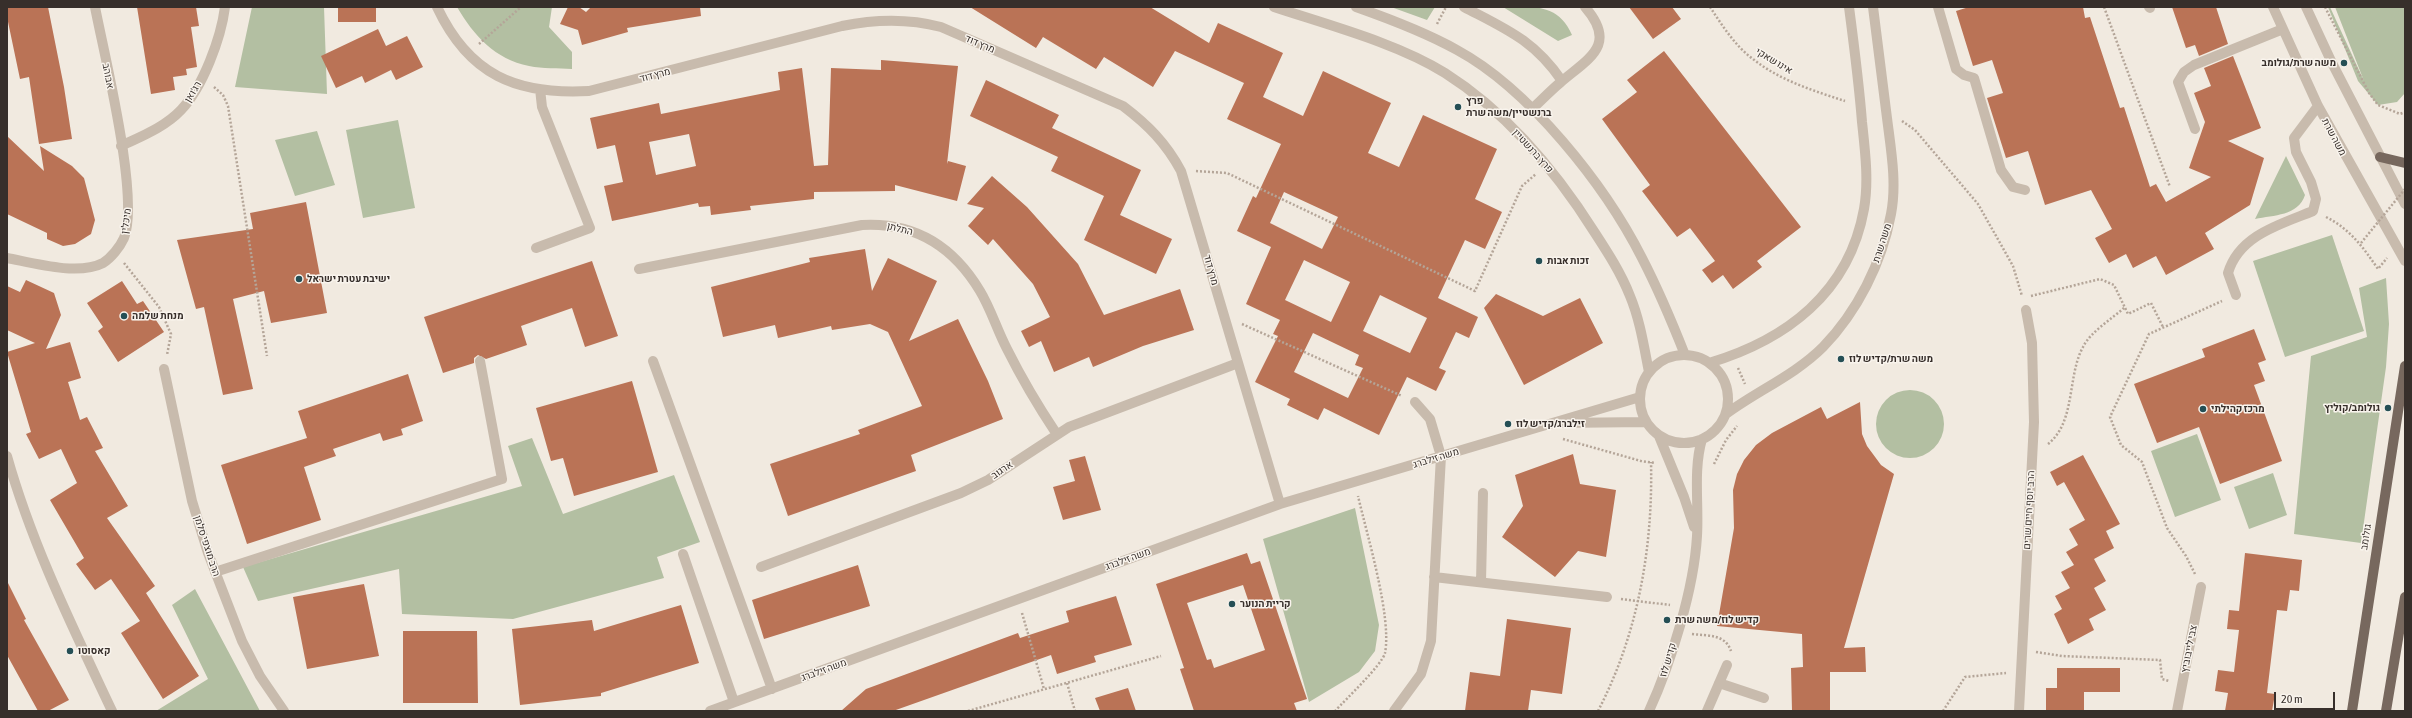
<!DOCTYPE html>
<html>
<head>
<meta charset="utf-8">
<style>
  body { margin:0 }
  #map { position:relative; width:2412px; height:718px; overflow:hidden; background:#f1eae0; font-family:"Asap Condensed",sans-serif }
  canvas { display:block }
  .frame { position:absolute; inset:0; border:8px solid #372f2b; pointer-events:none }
  .scale { position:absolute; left:2274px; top:692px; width:61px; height:18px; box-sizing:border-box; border:2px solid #372f2b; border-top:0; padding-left:5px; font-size:12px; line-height:14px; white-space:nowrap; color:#372f2b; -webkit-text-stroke:3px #f9f4ed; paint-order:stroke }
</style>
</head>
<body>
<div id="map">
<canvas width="2412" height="718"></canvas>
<div class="frame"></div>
<div class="scale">20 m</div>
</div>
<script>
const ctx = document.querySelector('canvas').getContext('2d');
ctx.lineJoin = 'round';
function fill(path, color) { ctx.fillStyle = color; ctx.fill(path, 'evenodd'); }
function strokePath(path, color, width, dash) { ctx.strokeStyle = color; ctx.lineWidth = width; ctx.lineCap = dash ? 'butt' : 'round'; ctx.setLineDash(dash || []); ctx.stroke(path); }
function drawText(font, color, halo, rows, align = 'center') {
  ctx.font = font + ' "Asap Condensed",Heebo,sans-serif'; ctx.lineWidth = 3; ctx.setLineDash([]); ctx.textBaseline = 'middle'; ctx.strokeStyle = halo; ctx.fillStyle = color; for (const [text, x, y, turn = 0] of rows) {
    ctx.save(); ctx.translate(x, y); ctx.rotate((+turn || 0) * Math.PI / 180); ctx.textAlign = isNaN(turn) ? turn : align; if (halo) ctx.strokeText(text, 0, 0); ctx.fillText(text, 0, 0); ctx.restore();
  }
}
const green = new Path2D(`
  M 252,7 L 324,7 L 327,94 L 235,87 Z
  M 457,7 L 552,7 L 549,27 L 572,52 L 572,69 C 558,68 543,69 529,66 C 495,59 474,36 457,7 Z
  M 1391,7 L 1435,7 L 1427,20 Z
  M 1503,7 C 1533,7 1558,3 1572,35 L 1558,41 Z
  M 2328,7 L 2330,7 L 2364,81 L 2335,7 L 2405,7 L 2405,93 L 2397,102 L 2378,105 L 2358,81 Z
  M 398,120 L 415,208 L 363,218 L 346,130 Z
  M 317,131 L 335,185 L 295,196 L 275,140 Z
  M 2286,156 L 2305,195 C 2298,216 2274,215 2255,219 Z
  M 2332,235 L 2364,331 L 2285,357 L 2253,261 Z
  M 2386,278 L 2389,324 L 2386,367 L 2361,543 L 2294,534 L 2311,356 L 2367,337 L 2359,288 Z
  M1876 424a34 34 0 1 1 68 0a34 34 0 1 1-68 0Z
  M 2197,434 L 2221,500 L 2175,517 L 2151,451 Z
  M 532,438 L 563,514 L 674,475 L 700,542 L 657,557 L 664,578 L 513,619 L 402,614 L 399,569 L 258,601 L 243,567 L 522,486 L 508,446 Z
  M 2273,473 L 2287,515 L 2249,529 L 2234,487 Z
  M 1355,508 L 1379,625 L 1375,651 L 1359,672 L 1309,702 L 1263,539 Z
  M 195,589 L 260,711 L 156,711 L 208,679 L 172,605 Z`);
const building = new Path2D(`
  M 7,7 L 48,7 L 64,87 L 72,139 L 39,144 L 29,77 L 20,79 L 7,17 Z
  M 137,7 L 196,7 L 199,26 L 191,27 L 197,67 L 186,69 L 187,75 L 173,77 L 175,90 L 151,94 Z
  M 338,7 L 376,7 L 376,22 L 338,22 Z
  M 568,7 L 579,7 L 586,12 L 591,7 L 700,7 L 701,16 L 627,28 L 628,32 L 582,45 L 578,30 L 560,24 Z
  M 970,7 L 1150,7 L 1209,43 L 1218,23 L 1283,53 L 1263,97 L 1303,116 L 1323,71 L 1391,103 L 1368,153 L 1399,167 L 1423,115 L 1497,149 L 1475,199 L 1502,212 L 1485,249 L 1465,240 L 1438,298 L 1478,317 L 1469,338 L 1456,332 L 1439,368 L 1446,371 L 1436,391 L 1407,377 L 1379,435 L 1324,408 L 1318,420 L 1287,405 L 1290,399 L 1255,382 L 1278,336 L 1273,334 L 1280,320 L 1246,304 L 1271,247 L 1237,231 L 1253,196 L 1256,198 L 1281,144 L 1227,119 L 1244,83 L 1175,51 L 1153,87 L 1104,57 L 1096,69 L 1043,37 L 1036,48 ZM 1284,192 L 1338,217 L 1322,249 L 1270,223 ZM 1304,260 L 1350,282 L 1331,322 L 1285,300 ZM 1380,295 L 1427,318 L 1410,353 L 1363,331 ZM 1313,333 L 1359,355 L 1355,365 L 1363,368 L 1348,398 L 1294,372 Z
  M 1629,7 L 1672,7 L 1681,19 L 1653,39 Z
  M 1969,7 L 2083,7 L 2085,18 L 2090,17 L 2120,108 L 2124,107 L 2150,187 L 2156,184 L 2166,202 L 2211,177 L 2189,168 L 2205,122 L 2194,93 L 2211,86 L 2204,68 L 2233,56 L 2261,128 L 2228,141 L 2264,158 L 2250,205 L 2205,233 L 2214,249 L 2166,275 L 2156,256 L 2133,268 L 2126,254 L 2109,263 L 2095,238 L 2112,229 L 2091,190 L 2045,205 L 2028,151 L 2006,158 L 1987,98 L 2003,93 L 1992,60 L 1973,66 L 1956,11 Z
  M 2172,7 L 2216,7 L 2228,44 L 2199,56 L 2195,45 L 2186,48 Z
  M 378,29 L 386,46 L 407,36 L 423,67 L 396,80 L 391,70 L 365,83 L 362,76 L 336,88 L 321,56 Z
  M 1664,51 L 1801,227 L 1757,261 L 1762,267 L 1733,289 L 1723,275 L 1712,283 L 1702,270 L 1715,261 L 1690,228 L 1677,237 L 1642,191 L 1650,185 L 1602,119 L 1637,92 L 1627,80 Z
  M 881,60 L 958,66 L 947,164 L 948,161 L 966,166 L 957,201 L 895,185 L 895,191 L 814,192 L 814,199 L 750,206 L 751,210 L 711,215 L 710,206 L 699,207 L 698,203 L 612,221 L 604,186 L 623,182 L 615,145 L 597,149 L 590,118 L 659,103 L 661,114 L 780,90 L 778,72 L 802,68 L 814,166 L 828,165 L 831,68 L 881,70 ZM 689,134 L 696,166 L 656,175 L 649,142 Z
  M 986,80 L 1059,115 L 1052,128 L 1141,170 L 1120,215 L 1172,239 L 1156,274 L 1084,240 L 1104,196 L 1051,171 L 1058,157 L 970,116 Z
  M 7,136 L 44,171 L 40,146 L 72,166 L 84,178 L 95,220 L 91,234 L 75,244 L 63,246 L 47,239 L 47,233 L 7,214 Z
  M 992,176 L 1027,207 L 1078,264 L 1104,315 L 1180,289 L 1194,330 L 1143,346 L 1093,367 L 1089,357 L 1054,372 L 1041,341 L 1029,347 L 1021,331 L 1050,317 L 1033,284 L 993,239 L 988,245 L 968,226 L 984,208 L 967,204 Z
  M 306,202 L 327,313 L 271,323 L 264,291 L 233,299 L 253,389 L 223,395 L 204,307 L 196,309 L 177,240 L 253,229 L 250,213 Z
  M 865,249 L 872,291 L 888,258 L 937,281 L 909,341 L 958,319 L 988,381 L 1003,419 L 911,455 L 916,471 L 788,516 L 770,464 L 860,434 L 858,430 L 922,406 L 888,332 L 870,324 L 832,330 L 831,326 L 778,338 L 775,325 L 723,337 L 711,287 L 810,262 L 809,258 Z
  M 592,261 L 618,336 L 585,347 L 572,308 L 521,326 L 527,345 L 486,359 L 478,355 L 474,358 L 474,363 L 443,373 L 424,317 Z
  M 26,280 L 54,293 L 61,315 L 46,349 L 70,342 L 81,378 L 68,382 L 80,420 L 87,417 L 103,448 L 95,451 L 128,506 L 107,518 L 155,586 L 146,593 L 199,676 L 163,699 L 121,633 L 140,621 L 111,579 L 95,590 L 76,564 L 84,558 L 50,500 L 77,483 L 61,449 L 39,459 L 26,434 L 31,432 L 7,352 L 35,343 L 7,330 L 7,286 L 20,292 Z
  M 122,281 L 137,304 L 143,301 L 164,332 L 118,362 L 98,331 L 103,327 L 87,303 Z
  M 1496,294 L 1543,316 L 1580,298 L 1603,343 L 1524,385 L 1484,308 Z
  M 2254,329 L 2266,360 L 2258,363 L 2265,381 L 2254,385 L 2282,461 L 2220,484 L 2199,427 L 2157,443 L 2134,384 L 2205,357 L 2202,349 Z
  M 408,374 L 423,421 L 401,429 L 403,435 L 383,441 L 380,433 L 333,449 L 336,456 L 304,467 L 321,520 L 247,544 L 221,465 L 307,438 L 298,411 Z
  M 632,381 L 658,472 L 574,496 L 563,458 L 551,461 L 536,408 Z
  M 1860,402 L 1862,434 L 1867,446 L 1881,465 L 1894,474 L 1844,648 L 1865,647 L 1866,672 L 1830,672 L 1830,711 L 1792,711 L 1791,668 L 1803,667 L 1802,634 L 1717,626 L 1734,528 L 1733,490 L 1737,474 L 1744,460 L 1756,445 L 1772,433 L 1821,407 L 1827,419 Z
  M 1573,454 L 1580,484 L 1616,490 L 1606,557 L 1578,551 L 1555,577 L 1502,537 L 1523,506 L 1515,475 Z
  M 2083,455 L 2120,524 L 2106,531 L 2114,548 L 2094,559 L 2106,581 L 2094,588 L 2106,610 L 2089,619 L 2094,630 L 2068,644 L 2054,614 L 2062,609 L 2055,596 L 2070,588 L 2061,572 L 2074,565 L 2066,552 L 2078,545 L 2069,529 L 2085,520 L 2064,482 L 2057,486 L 2050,472 Z
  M 1085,456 L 1101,510 L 1063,520 L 1053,487 L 1075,481 L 1069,460 Z
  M 1247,553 L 1251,564 L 1260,561 L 1307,699 L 1294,703 L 1297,711 L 1194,711 L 1180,669 L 1184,668 L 1156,584 ZM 1243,585 L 1265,650 L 1214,668 L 1211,659 L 1207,660 L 1187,603 Z
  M 2245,553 L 2302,560 L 2299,591 L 2290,590 L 2287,611 L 2277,610 L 2267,693 L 2275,694 L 2272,711 L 2225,711 L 2228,693 L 2215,691 L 2218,670 L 2234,672 L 2239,630 L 2227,629 L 2229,610 L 2239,611 Z
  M 858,565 L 870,606 L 764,639 L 752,600 Z
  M 7,581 L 26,619 L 24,620 L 69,700 L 48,711 L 38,711 L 7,655 Z
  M 364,584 L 379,656 L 307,669 L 293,597 Z
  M 1116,596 L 1132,645 L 1094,656 L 1096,662 L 1057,674 L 1051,655 L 893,711 L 841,711 L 866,689 L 1018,633 L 1020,638 L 1069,622 L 1066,611 Z
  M 681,605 L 699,663 L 601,693 L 601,696 L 520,705 L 512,629 L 592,620 L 594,631 Z
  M 1507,619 L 1571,628 L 1562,694 L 1531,690 L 1528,711 L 1465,711 L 1470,672 L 1500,676 Z
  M 403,631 L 477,631 L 478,703 L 403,703 Z
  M 2057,668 L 2120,668 L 2120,692 L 2084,692 L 2084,711 L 2046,711 L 2046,688 L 2057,688 Z
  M 1128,688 L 1136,711 L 1100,711 L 1095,698 Z`);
const path = new Path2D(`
  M 1710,7 C 1722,25 1735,46 1753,59 C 1779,80 1814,91 1845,101
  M 2104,7 L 2170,187
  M 2325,7 L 2369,93 L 2378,105 L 2400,114 L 2405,112
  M 1437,24 L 1446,7
  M 479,44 L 521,7
  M 214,87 L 223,95 L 228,106 L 267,356
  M 1902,121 L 1915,130 L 1978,204 L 2013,266 L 2022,296
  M 1196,171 L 1227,173 L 1475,291 L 1522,186 L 1536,174
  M 2326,217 C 2350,229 2363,247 2378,269 L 2387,258
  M 124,263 L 159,307 L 171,334 L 167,355
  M 2031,296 L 2100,279 L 2114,285 L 2128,314 L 2151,303 L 2163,327
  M 1242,324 L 1402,396
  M 1738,368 L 1745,384
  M 1563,439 L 1641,461 L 1655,463
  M 2048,444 C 2076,422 2067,376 2083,347 C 2091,331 2112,319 2125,307
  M 1714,464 L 1726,440 L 1737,426
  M 2195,574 L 2186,556 L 2167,528 L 2142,462 L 2121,445 L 2110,417 L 2149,334 L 2222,301
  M 1621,599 L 1670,605
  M 1022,613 L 1044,689
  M 1692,634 C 1709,636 1725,634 1731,651
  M 2036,652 L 2062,656 L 2160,660 L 2162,679 L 2169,681
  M 1067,683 L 1075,711
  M 968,711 L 1161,656
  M 1335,711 C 1345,700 1382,665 1385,653 C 1392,617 1367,535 1358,496
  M 1598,711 C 1638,634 1653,548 1651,462
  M 1943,711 L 1965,677 L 2006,673`);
const minor = new Path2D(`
  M 437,7 C 469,75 516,95 589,91 L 842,26 C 876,19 907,18 941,27 L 1123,106 C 1148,125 1166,143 1181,171 L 1280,504
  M 1274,7 C 1328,25 1397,43 1445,73 C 1508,113 1556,171 1595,233 C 1608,253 1621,273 1630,296 C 1640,320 1644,347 1649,372
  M 1356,7 C 1390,19 1425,32 1457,50 C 1529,89 1605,185 1642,258 C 1658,289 1672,322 1685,355
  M 1464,7 C 1506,29 1534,40 1562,81
  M 1938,7 L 1956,69 L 1964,75 L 1974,78 L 2001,170 L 2013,187 L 2025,190
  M 2149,7 L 2150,8
  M 2273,7 L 2318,106 L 2405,261
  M 2306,7 L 2332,63 L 2405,204
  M 1532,109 C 1542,100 1551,90 1561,82 C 1589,58 1618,45 1585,7
  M 2195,129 L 2178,82 L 2184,72 L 2194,65 L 2283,29
  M 121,146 C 142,136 165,127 181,110 C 203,87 221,38 225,7
  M 536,248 L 590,228 L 542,107 L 540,89
  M 7,258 C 33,263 78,276 103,263 C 111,258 120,247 124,238 C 140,198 104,54 95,7
  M 639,269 L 862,225 C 915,222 953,246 980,291 C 991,309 997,330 1007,349 C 1022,379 1038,406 1056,433
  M 2236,295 L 2228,273 C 2239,235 2281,224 2313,211 L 2316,199 L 2311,182 L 2296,152 L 2294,138 L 2318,106
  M1640 399a44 44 0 1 1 88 0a44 44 0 1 1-88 0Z
  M 653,361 L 772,689
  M 1709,363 C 1786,340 1849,293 1864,209 C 1869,181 1865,150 1862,122 C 1859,83 1854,45 1849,7
  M 164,369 L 192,501 L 208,553 L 242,641 L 260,676 L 284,711
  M 1726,414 C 1757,391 1795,375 1823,347 C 1857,312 1882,263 1891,214 C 1897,183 1891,150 1887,118 C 1882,81 1878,44 1873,7
  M 1558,423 L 1646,422
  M 1659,436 L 1684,497 L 1694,527
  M 7,456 C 32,545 73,628 112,711
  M 683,554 L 734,702
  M 761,567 L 961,493 L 988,480 L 1069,427 L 1238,363
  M 215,572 L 502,479 L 480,361
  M 1434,577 L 1607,597
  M 1481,582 L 1483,493
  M 1719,683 L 1764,698
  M 710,711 L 1280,504 L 1640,397
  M 1394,711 L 1421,674 L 1431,641 L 1441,456 L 1430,419 L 1415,402
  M 1649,711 C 1671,663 1694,589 1697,536 C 1699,504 1693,470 1702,439
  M 1707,711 L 1727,665
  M 2019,711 L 2034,422 L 2032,343 L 2026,310
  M 2177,711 L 2201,587`);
const major = new Path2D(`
  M 2380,157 L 2405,163
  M 2352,711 L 2405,366
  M 2386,711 L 2405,597`);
const pathBridge = new Path2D(`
  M 2361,243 L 2405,189`);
const markers = [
  [2344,63,4,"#254f55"],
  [1458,107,4,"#254f55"],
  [1539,261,4,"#254f55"],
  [299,279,4,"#254f55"],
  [124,316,4,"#254f55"],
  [1841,359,4,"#254f55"],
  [2388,408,4,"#254f55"],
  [2203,409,4,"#254f55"],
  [1508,424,4,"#254f55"],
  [1232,604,4,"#254f55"],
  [1667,620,4,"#254f55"],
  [70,651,4,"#254f55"]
];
const streetNames = [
  ["מרץ דוד",980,44,23],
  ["אינו שאקי",1774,61,31],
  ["מרץ דוד",655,75,-15],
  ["אבוהב",108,76,79],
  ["רג'ואן",193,92,-59],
  ["משה שרת",2334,137,62],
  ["פרץ ברנשטיין",1533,151,48],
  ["מיכלין",126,221,-83],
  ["התלתן",900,229,14],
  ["משה שרת",1882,243,-72],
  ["מרץ דוד",1211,270,74],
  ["משה זילברג",1436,458,-17],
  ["ארגוב",1002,470,-34],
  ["הרב יוסף חיים שרים",2029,510,-87],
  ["גולומב",2366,537,-81],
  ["הרב מוצפי סלמן",207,546,72],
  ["משה זילברג",1128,559,-20],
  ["צבי לייבוביץ",2189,649,-79],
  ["קדיש לוז",1668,660,-73],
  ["משה זילברג",824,670,-20]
];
const poiNames = [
  ["משה שרת/גולומב",2336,63,"right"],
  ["פרץ",1466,101],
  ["ברנשטיין/משה שרת",1466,113],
  ["זכות אבות",1547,261],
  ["ישיבת עטרת ישראל",307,279],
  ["מנחת שלמה",132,316],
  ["משה שרת/קדיש לוז",1849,359],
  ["גולומב/קוליץ",2380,408,"right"],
  ["מרכז קהילתי",2211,409],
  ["זילברג/קדיש לוז",1516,424],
  ["קריית הנוער",1240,604],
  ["קדיש לוז/משה שרת",1675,620],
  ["קאסוטו",78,651]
];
fill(green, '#b3bfa2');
fill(building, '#ba7356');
strokePath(path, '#b4a598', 2.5, [2, 2]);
strokePath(minor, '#c8bbad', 10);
strokePath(major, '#77685e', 10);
strokePath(pathBridge, '#b4a598', 2.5, [2, 2]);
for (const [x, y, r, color] of markers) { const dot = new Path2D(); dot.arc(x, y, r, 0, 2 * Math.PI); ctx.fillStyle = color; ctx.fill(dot); strokePath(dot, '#f9f4ed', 1.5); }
drawText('10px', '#372f2b', '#f9f4ed', streetNames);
drawText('bold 10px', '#372f2b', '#f9f4ed', poiNames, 'left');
</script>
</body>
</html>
